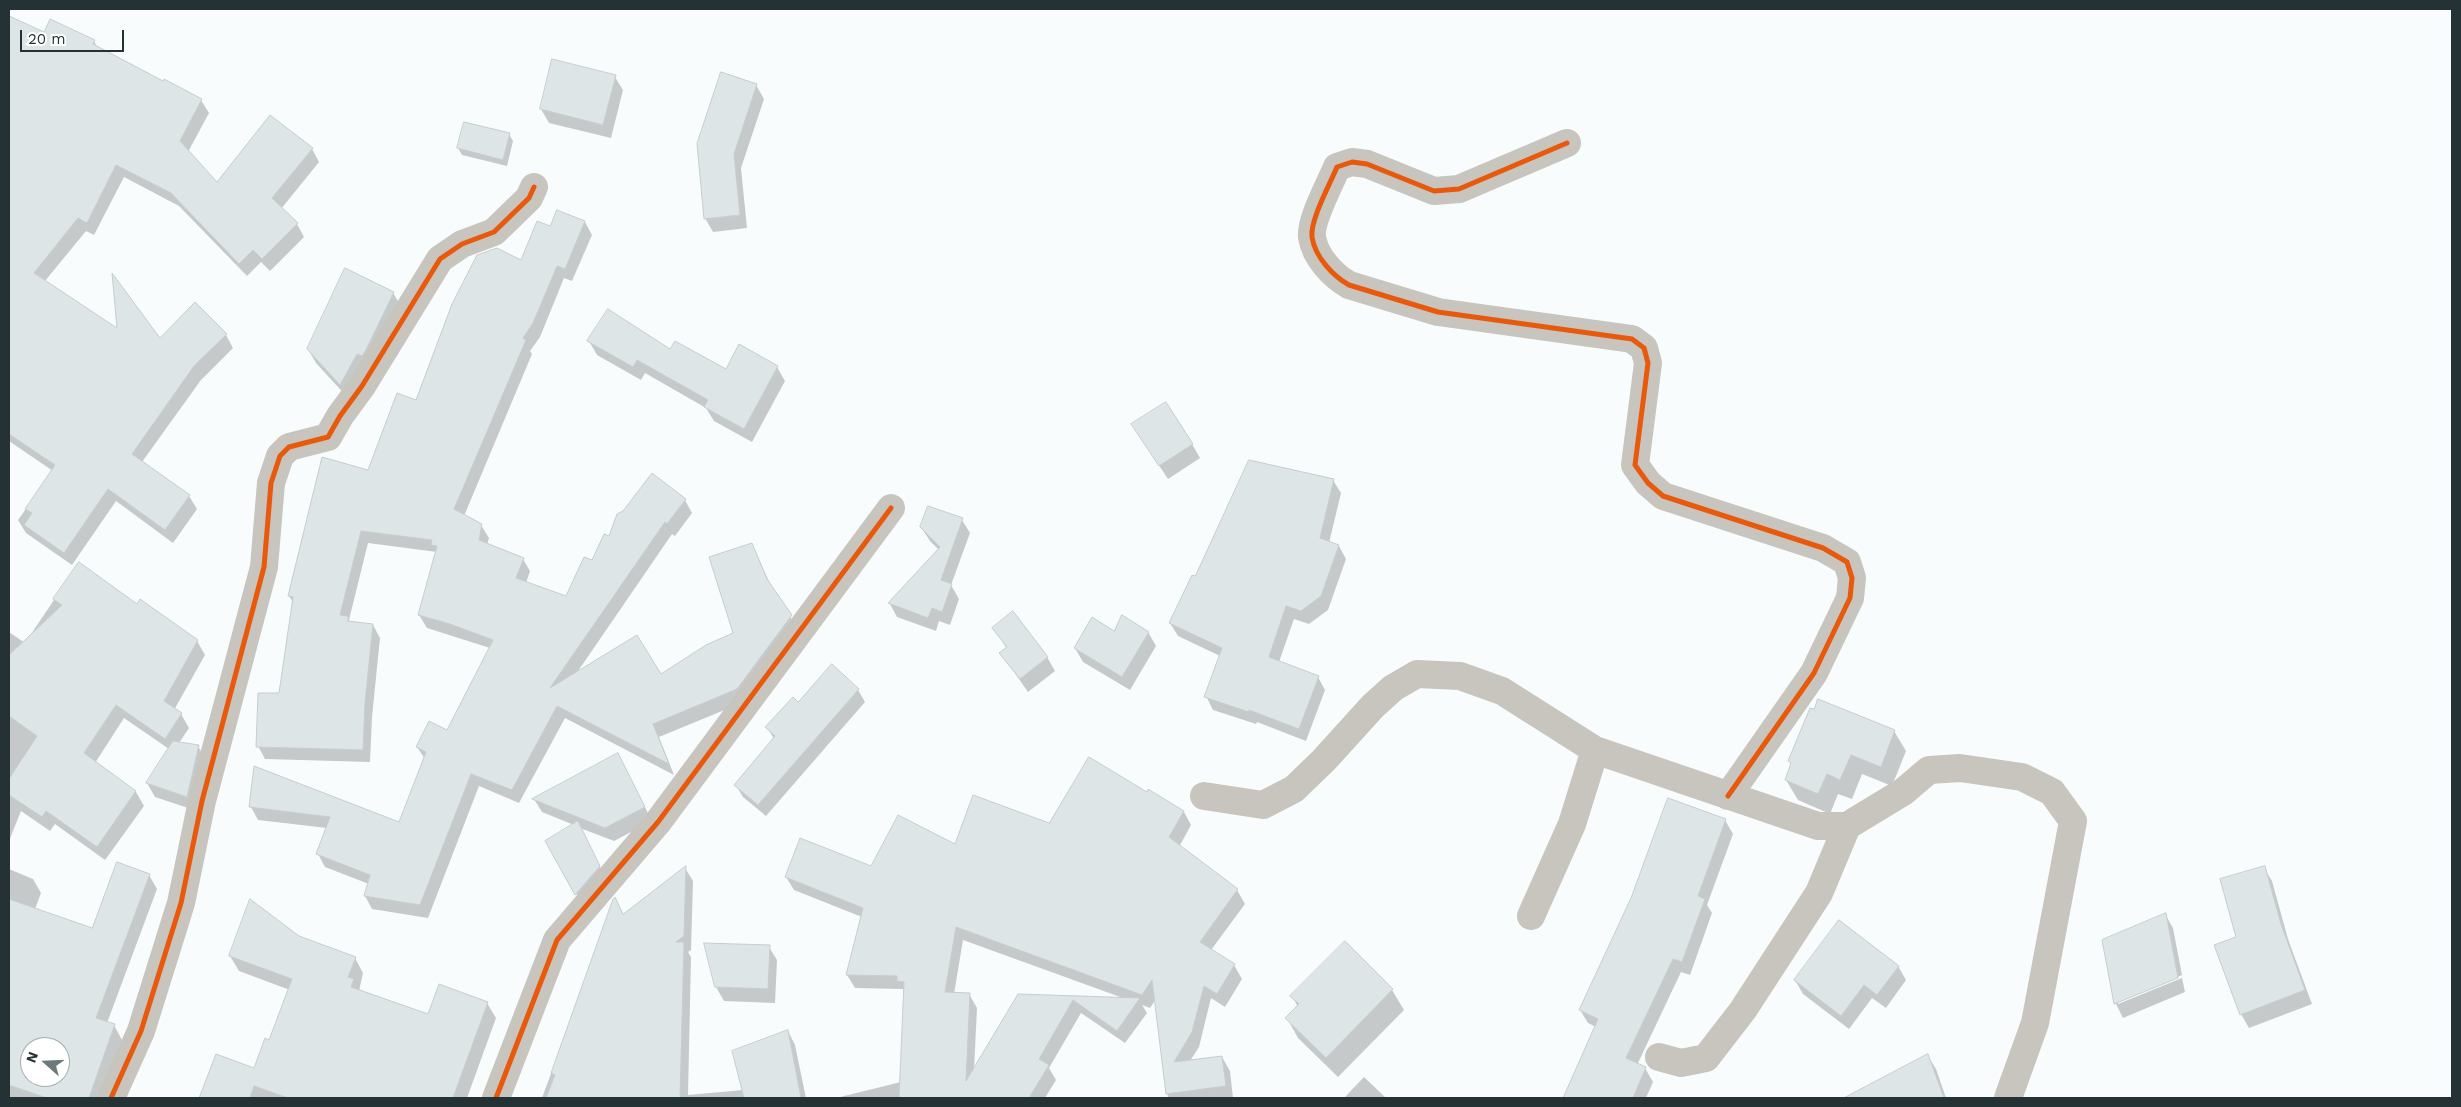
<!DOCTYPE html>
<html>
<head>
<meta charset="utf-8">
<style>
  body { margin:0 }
  #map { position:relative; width:2461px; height:1107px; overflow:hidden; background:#f8fcfd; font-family:"Work Sans",sans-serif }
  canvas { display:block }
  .frame { position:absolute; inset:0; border:10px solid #243235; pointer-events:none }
  .north { position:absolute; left:20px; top:1037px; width:50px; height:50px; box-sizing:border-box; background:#fff; border:1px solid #a7adae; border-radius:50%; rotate:290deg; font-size:14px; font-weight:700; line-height:20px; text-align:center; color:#243235 }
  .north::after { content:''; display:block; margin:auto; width:18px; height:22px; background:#6e797b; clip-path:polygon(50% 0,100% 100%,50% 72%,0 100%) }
  .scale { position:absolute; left:20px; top:30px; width:104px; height:22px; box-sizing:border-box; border:2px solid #243235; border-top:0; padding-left:6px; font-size:15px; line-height:18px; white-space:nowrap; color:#243235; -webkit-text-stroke:4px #fff; paint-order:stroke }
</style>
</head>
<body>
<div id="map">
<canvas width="2461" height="1107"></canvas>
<div class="frame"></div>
<div class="north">N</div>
<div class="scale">20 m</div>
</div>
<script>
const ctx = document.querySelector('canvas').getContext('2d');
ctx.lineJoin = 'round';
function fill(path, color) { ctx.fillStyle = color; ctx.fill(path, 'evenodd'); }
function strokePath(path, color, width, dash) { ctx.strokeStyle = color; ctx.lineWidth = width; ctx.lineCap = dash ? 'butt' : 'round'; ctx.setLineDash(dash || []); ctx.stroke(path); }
const shadow = new Path2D(`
  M 9,17 L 45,34 L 94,41 L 97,47 L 163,83 L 201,100 L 209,113 L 188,152 L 218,184 L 312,149 L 319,162 L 281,209 L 297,224 L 304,237 L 270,271 L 261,262 L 247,276 L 179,206 L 124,177 L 94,235 L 86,231 L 45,281 L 118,331 L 160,340 L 226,335 L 233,348 L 201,380 L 142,462 L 189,496 L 197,509 L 173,543 L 116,501 L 72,565 L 26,533 L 18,520 L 53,471 L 9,441 L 9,212 L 19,199 L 9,194 Z
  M 615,77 L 623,90 L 611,138 L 549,123 L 541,109 Z
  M 756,85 L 764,99 L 741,168 L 747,228 L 713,232 L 705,218 Z
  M 509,134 L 513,141 L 507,166 L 462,155 L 458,148 Z
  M 558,212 L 585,222 L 592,235 L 572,281 L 564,278 L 540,337 L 530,351 L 532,354 L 464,516 L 481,525 L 489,538 L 487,545 L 523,559 L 530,571 L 526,583 L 566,598 L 610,538 L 685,500 L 692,513 L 675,536 L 672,534 L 576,674 L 661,676 L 735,634 L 752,544 L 772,588 L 798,629 L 744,702 L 659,737 L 674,775 L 565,718 L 519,803 L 479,786 L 428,918 L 372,909 L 365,896 L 369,884 L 325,867 L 318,854 L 327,828 L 258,820 L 251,807 L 400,823 L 425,759 L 417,747 L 448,732 L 490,648 L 427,628 L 419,615 L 437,552 L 368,543 L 349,620 L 351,623 L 373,625 L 380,638 L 372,717 L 370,762 L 265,759 L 258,746 L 280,694 L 294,604 L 289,596 L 368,472 L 417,402 L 521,262 L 550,228 Z
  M 393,293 L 401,306 L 348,398 L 316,363 L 308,349 Z
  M 589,341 L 671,351 L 726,370 L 777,367 L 785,381 L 752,442 L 714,421 L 706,408 L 645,373 L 641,380 L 597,355 Z
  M 1141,438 L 1192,444 L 1200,458 L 1168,479 Z
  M 1333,480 L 1341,493 L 1329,543 L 1339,546 L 1346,559 L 1328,610 L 1309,624 L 1294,619 L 1279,662 L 1318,677 L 1325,690 L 1306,741 L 1257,722 L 1256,724 L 1213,710 L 1206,696 L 1220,656 L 1178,636 L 1170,623 L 1196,578 Z
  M 962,520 L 970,533 L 951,585 L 959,599 L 950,625 L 939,621 L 936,631 L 897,617 L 890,604 L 939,550 L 930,541 L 921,527 Z
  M 56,597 L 137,605 L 197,641 L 205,655 L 174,710 L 181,714 L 189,728 L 179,743 L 198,746 L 206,760 L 194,810 L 155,797 L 147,783 L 169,749 L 124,718 L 95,763 L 136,792 L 144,806 L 105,860 L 55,824 L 50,831 L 21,811 L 9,841 L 9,632 L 25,643 Z
  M 994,628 L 1047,657 L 1055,671 L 1028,692 L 1001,653 L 1007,649 Z
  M 1114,632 L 1148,632 L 1156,646 L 1130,690 L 1083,662 L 1075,648 Z
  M 858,690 L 865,702 L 766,816 L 743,797 L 736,785 L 774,739 L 767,727 L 798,704 Z
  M 1894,731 L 1906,751 L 1892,786 L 1862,774 L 1852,799 L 1838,794 L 1830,814 L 1798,800 L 1786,780 L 1792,766 L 1789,761 Z
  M 625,768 L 652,821 L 614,841 L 580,828 L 605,877 L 582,904 L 546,842 L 574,825 L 542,812 L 534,799 Z
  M 1147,793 L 1184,812 L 1191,825 L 1179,847 L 1237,890 L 1245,904 L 1211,950 L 1234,965 L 1242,979 L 1225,1007 L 1211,998 L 1199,1047 L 1190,1061 L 1222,1057 L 1230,1071 L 1233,1098 L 1168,1098 L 1156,999 L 1150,1008 L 1142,1005 L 1147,1013 L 1125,1043 L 1081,1013 L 1049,1068 L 1056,1080 L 1045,1098 L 986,1098 L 961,1083 L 966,1098 L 836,1098 L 901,1082 L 905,992 L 903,989 L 855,988 L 847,975 L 862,917 L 794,890 L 786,877 L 871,868 L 1049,824 ZM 963,940 L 1123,998 L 1019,996 L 974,1070 L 977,1008 L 969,994 L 954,994 Z
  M 1725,820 L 1733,834 L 1707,905 L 1712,913 L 1690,975 L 1681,972 L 1637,1065 L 1645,1068 L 1653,1082 L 1646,1098 L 1567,1098 L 1566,1095 L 1596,1027 L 1588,1023 L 1580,1010 Z
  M 685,868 L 693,881 L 691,950 L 688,952 L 691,957 L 688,1095 L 743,1090 L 788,1031 L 795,1045 L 806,1098 L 542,1098 L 615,900 L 623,915 Z
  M 2264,868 L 2272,881 L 2288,939 L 2312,1004 L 2249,1028 L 2241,1014 L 2238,937 Z
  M 9,869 L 33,879 L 41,893 L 35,909 L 93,930 L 149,875 L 157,889 L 107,1023 L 114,1025 L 122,1040 L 102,1098 L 9,1098 ZM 30,1047 L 60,1047 L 60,1077 L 30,1077 Z
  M 2165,914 L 2173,928 L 2182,975 L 2118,1001 L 2118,1004 L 2182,978 L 2185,992 L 2123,1018 L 2116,1004 L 2103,940 Z
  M 298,937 L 355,958 L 363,973 L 359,991 L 428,1016 L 487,1003 L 496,1018 L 467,1098 L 200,1098 L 216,1055 L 254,1070 L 270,1041 L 290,990 L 239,971 L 230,956 Z
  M 1345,943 L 1392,990 L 1404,1010 L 1338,1077 L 1298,1038 L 1287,1018 L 1298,1007 L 1292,996 Z
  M 769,947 L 777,960 L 775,1003 L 724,1001 L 716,987 Z
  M 1898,966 L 1906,980 L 1886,1008 L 1872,998 L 1849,1029 L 1803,994 L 1795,980 Z
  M 1928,1056 L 1936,1069 L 1946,1098 L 1868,1098 L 1865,1089 Z
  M 1364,1077 L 1386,1098 L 1344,1098 Z`);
const building = new Path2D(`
  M 9,16 L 44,32 L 50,19 L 95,40 L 93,44 L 163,81 L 164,79 L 202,99 L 180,141 L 217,182 L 270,115 L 313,148 L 272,198 L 298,223 L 262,259 L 253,250 L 239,264 L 171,193 L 116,165 L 87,223 L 78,218 L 34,273 L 117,328 L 112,273 L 160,338 L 195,302 L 227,334 L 194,366 L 132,454 L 190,495 L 165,530 L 108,489 L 64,553 L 24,525 L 32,513 L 25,509 L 55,465 L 9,434 Z
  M 552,59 L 616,75 L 603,125 L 540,109 Z
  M 721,72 L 757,84 L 734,154 L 740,215 L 704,219 L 697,144 Z
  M 464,122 L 510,133 L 503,160 L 457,148 Z
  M 557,210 L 585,221 L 565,269 L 557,266 L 533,323 L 523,338 L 526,340 L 454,509 L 482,524 L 479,540 L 524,558 L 516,578 L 566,596 L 584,557 L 592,560 L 604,534 L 609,536 L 617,514 L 623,511 L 652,473 L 686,499 L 667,524 L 665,522 L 550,688 L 637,635 L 661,674 L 706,645 L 733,633 L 709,557 L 752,543 L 767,579 L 792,615 L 737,689 L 653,724 L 669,764 L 557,706 L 512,790 L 471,774 L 420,905 L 364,896 L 370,875 L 316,854 L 330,817 L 249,807 L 254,766 L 399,822 L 426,752 L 416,747 L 429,721 L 447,730 L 493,640 L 450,624 L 418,615 L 437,546 L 431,545 L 432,540 L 361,531 L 340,615 L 348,616 L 348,621 L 373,624 L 365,703 L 363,750 L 256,747 L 258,693 L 279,693 L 293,597 L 288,596 L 322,457 L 368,470 L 397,393 L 416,400 L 452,304 L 477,255 L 497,248 L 521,260 L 537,221 L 550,226 Z
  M 345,268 L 394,292 L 366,350 L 362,356 L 357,354 L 340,385 L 307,349 Z
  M 608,309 L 670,349 L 675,341 L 726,369 L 739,344 L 778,366 L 744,429 L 704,407 L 708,400 L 637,360 L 633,367 L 587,341 Z
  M 1166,402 L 1193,444 L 1159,466 L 1131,424 Z
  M 1249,460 L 1334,479 L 1320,538 L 1339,545 L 1321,596 L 1301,611 L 1286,606 L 1269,657 L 1319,676 L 1299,729 L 1249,710 L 1249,712 L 1204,697 L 1222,648 L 1169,623 L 1192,575 L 1195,576 Z
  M 928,506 L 963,518 L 941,580 L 952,584 L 942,612 L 932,608 L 928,618 L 888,603 L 940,547 L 920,527 Z
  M 79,562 L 137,604 L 140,599 L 198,640 L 164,701 L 182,713 L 165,739 L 116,705 L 84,753 L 136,791 L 97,847 L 46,811 L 42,817 L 9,795 L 9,779 L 37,736 L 9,716 L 9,655 L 62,605 L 53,599 Z
  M 1013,611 L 1048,657 L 1020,679 L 999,653 L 1007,647 L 992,628 Z
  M 1122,615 L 1149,632 L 1122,677 L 1074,648 L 1092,617 L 1114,631 Z
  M 832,664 L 859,689 L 758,805 L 734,785 L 775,736 L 765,727 L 793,697 L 798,702 Z
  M 1818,699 L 1895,730 L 1881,767 L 1851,755 L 1840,780 L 1827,774 L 1818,794 L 1785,780 L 1791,763 L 1788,761 L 1810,708 L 1814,709 Z
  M 173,741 L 199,745 L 187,797 L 146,783 Z
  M 618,753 L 645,807 L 605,828 L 532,799 Z
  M 1089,757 L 1147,792 L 1148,789 L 1184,811 L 1169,837 L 1238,889 L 1200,942 L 1235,964 L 1217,994 L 1204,986 L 1192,1032 L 1174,1062 L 1222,1056 L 1226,1086 L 1166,1094 L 1152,980 L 1142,995 L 956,927 L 945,992 L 970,993 L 966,1081 L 1018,994 L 1140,998 L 1117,1031 L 1073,1000 L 1039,1059 L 1049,1065 L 1029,1098 L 899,1098 L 904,982 L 897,981 L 897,976 L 846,975 L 863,908 L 785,877 L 800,838 L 871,866 L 898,815 L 955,844 L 973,795 L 1049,823 Z
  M 1668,798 L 1726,819 L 1698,896 L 1705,899 L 1682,962 L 1673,959 L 1626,1058 L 1646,1067 L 1633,1098 L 1563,1098 L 1598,1019 L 1579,1010 L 1631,898 Z
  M 578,821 L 600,866 L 575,895 L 545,841 Z
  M 117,862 L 150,874 L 96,1018 L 115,1024 L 89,1098 L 47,1098 L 9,1085 L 9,899 L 92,928 ZM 30,1047 L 60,1047 L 60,1077 L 30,1077 Z
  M 686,866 L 684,936 L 676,942 L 684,942 L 680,1098 L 546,1098 L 555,1075 L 551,1073 L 613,899 L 615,897 L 623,914 Z
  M 2265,866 L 2281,924 L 2305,990 L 2240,1015 L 2214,945 L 2236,937 L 2220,879 Z
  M 250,899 L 299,936 L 356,957 L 348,977 L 354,979 L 351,987 L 428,1014 L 439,984 L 488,1002 L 453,1098 L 288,1098 L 254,1086 L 250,1098 L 199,1098 L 216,1054 L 254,1068 L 265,1038 L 269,1040 L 292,979 L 229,956 Z
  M 2166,913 L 2178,978 L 2114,1004 L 2102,940 Z
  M 1839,920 L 1899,966 L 1877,995 L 1864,985 L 1841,1016 L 1794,980 Z
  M 1345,941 L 1393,989 L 1326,1058 L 1285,1018 L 1299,1004 L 1290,996 Z
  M 704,943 L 770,945 L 768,989 L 715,987 Z
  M 788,1030 L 801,1098 L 744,1098 L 732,1051 Z
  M 1928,1054 L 1944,1098 L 1844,1098 Z`);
const minor = new Path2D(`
  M 1567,143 L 1459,189 L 1434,191 L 1367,164 L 1352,162 L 1337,167 C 1330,184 1310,220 1312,237 C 1315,257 1333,276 1349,285 L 1438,312 L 1632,339 L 1644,348 L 1648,363 L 1635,465 L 1648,483 L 1663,496 L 1823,548 L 1847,562 L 1852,578 L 1850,598 L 1814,673 L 1728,796
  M 1204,796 L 1263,805 L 1294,789 L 1324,760 L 1373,706 L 1393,688 L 1417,674 L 1460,676 L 1502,691 L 1595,750
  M 1531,916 L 1572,824 L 1595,750 L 1818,826 L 1847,826 L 1903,792 L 1929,770 L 1960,768 L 2022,777 L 2052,792 L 2073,821 L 2035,1023 L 2008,1098
  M 1659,1057 L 1681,1063 L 1706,1058 L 1743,1010 L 1819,893 L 1847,826
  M 111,1098 L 141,1031 L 181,903 L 202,801 L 264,567 L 271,483 L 280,456 L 289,447 L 328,437 L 340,416 L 362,386 L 440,259 L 462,244 L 494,232 L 529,198 L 534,187
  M 496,1098 L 557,940 L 658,822 L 891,508`);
const cycleway = new Path2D(`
  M 1567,143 L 1459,189 L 1434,191 L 1367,164 L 1352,162 L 1337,167 C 1330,184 1310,220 1312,237 C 1315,257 1333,276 1349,285 L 1438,312 L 1632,339 L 1644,348 L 1648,363 L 1635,465 L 1648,483 L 1663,496 L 1823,548 L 1847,562 L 1852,578 L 1850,598 L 1814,673 L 1728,796
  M 111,1098 L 141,1031 L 181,903 L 202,801 L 264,567 L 271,483 L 280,456 L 289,447 L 328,437 L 340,416 L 362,386 L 440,259 L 462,244 L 494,232 L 529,198 L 534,187
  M 496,1098 L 557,940 L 658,822 L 891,508`);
fill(shadow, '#0003');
fill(building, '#dde5e7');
strokePath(building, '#c5cdcf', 1);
strokePath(minor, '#c8c4be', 28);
strokePath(cycleway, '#e8590c', 5);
</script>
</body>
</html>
